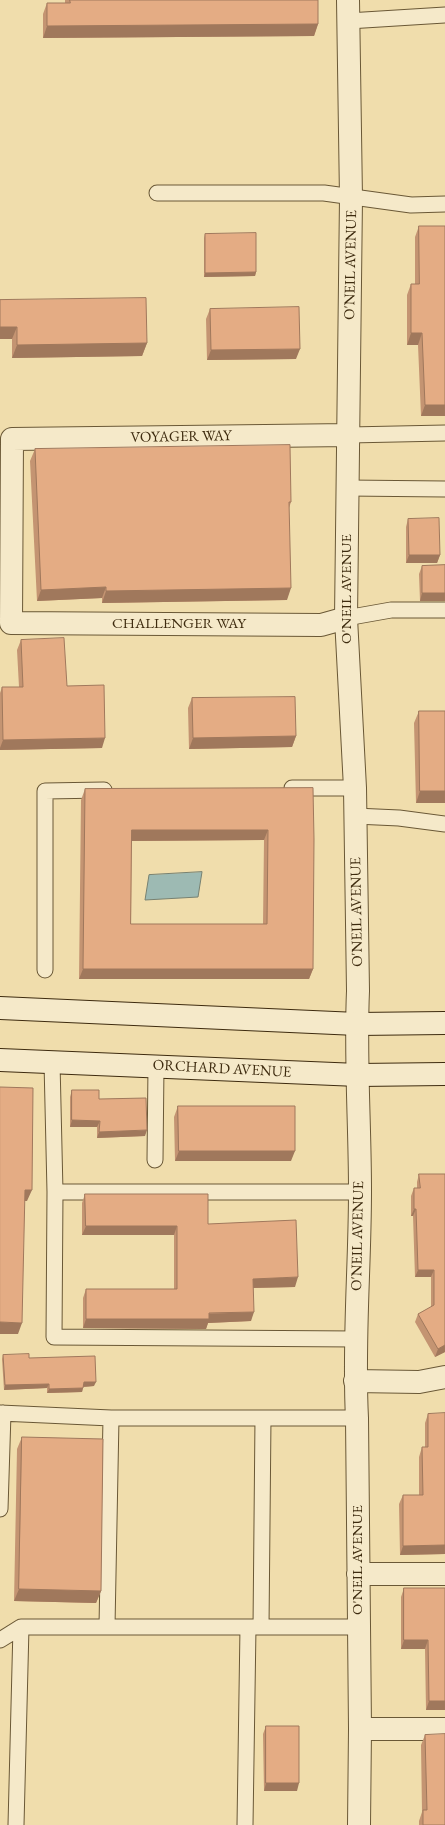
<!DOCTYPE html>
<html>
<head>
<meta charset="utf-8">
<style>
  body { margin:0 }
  canvas { display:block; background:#f0ddac }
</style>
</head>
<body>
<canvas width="445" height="1825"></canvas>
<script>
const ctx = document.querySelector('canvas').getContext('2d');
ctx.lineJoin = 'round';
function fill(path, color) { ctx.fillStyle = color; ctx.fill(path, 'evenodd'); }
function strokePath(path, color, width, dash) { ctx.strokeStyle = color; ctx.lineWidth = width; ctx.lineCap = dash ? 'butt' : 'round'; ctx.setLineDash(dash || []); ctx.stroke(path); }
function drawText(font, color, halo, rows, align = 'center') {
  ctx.font = font + ' "EB Garamond",serif'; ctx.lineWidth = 3; ctx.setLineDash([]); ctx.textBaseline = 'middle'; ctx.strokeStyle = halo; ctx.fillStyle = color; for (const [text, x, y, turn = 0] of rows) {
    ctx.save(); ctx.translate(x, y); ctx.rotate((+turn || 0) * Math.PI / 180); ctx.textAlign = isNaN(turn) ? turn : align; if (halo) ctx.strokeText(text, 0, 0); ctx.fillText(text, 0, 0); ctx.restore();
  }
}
const water = new Path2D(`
  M 202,872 L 198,897 L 145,900 L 149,875 Z`);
const lane = new Path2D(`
  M 348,21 L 445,15
  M 157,193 L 324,193 L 411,205 L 445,204
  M 349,435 L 445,433
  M 347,488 L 445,489
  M 346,618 L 391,610 L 445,610
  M 292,788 L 355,788
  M 355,816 L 399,818 L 445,824
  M 45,970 L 45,791 L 104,790
  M 52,1062 L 55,1192 L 54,1337 L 356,1339
  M 155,1160 L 156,1066
  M 55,1192 L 360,1192
  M 0,1413 L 111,1418 L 263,1418 L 261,1627
  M 263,1418 L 357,1418
  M 0,1509 L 3,1413
  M 107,1626 L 111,1418
  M 0,1640 L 21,1627 L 359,1627
  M 16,1825 L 21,1627
  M 245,1825 L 248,1627`);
const street = new Path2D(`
  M 348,0 L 351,198 L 346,618 L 355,788 L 358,991 C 355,1058 360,1124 360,1191 C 360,1267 353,1342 357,1418 L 360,1729 L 359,1825
  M 346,618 L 321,625 L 11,623 L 12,439 L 349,435
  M 355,1381 L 419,1382 L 445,1377
  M 358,1574 L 445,1574
  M 360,1729 L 445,1729`);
const secondary = new Path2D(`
  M 0,1008 L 357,1024 L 445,1023
  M 0,1060 L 358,1075 L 445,1074`);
const wall = new Path2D(`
  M 65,0 L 318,0 L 318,24 L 314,36 L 43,38 L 43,14 L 47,3 L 65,3 Z
  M 419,226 L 445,226 L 445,416 L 421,416 L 418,345 L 407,345 L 407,295 L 411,284 L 415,284 L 415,237 Z
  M 205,234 L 256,272 L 255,276 L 204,277 L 204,238 Z
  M 0,300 L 147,343 L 142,356 L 12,358 L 12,339 L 0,339 Z
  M 210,309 L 296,359 L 207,360 L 206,319 Z
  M 35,449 L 291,502 L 289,508 L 287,600 L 102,603 L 102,598 L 37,601 L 30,461 Z
  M 408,519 L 440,555 L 437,563 L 406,563 L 406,527 Z
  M 445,565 L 445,601 L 420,601 L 419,574 L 422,566 Z
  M 21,640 L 67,686 L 102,748 L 0,750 L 0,693 L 2,687 L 19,687 L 17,650 Z
  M 192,698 L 296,736 L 292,747 L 189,749 L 188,708 Z
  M 419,711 L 445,803 L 416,803 L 414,723 Z
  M 313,788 L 313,969 L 309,979 L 79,979 L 81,800 L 85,789 ZM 264,840 L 263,924 L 131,924 L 131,841 Z
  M 72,1090 L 99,1099 L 145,1136 L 97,1138 L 97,1127 L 70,1127 L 70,1097 Z
  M 178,1106 L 291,1161 L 175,1161 L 174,1117 Z
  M 419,1174 L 445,1174 L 445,1352 L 435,1357 L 415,1322 L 418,1314 L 431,1307 L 431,1277 L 415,1277 L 413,1216 L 411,1216 L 411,1196 L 414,1188 L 417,1188 L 417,1182 Z
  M 85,1194 L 208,1224 L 295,1287 L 253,1288 L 251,1321 L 208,1323 L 206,1329 L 83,1328 L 83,1298 L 86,1289 L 174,1289 L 174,1235 L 82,1235 L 82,1203 Z
  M 3,1355 L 29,1358 L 94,1386 L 83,1387 L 82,1392 L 47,1393 L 47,1388 L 4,1390 L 2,1359 Z
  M 428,1414 L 445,1554 L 400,1555 L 399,1504 L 403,1495 L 419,1495 L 419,1457 L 422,1447 L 425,1447 L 425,1423 Z
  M 22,1437 L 101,1591 L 96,1603 L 14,1601 L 17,1449 Z
  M 404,1588 L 445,1588 L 445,1710 L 426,1710 L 425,1649 L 401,1649 L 401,1597 Z
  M 266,1726 L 297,1791 L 264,1791 L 263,1734 Z
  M 425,1735 L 445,1825 L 419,1825 L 419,1821 L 422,1812 L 421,1745 Z`);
const shadedWall = new Path2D(`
  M 318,24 L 314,36 L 43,38 L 47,26 Z
  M 256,272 L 255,276 L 204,277 L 205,273 Z
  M 0,327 L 17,327 L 12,339 L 0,339 Z
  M 411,333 L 422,333 L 418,345 L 407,345 Z
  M 147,343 L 142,356 L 12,358 L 17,345 Z
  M 300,349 L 296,359 L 207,360 L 211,350 Z
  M 425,405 L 445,405 L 445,416 L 421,416 Z
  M 409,555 L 440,555 L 437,563 L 406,563 Z
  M 106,587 L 102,598 L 37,601 L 41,590 Z
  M 291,588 L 287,600 L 102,603 L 106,591 Z
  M 422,593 L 445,593 L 445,601 L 420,601 Z
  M 296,736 L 292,747 L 189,749 L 193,738 Z
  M 105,738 L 102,748 L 0,750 L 0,748 L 3,740 Z
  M 420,791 L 445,791 L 445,803 L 416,803 Z
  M 132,830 L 268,830 L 264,840 L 128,841 Z
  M 83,969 L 313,969 L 309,979 L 79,979 Z
  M 72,1120 L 100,1121 L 97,1127 L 70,1127 Z
  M 147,1130 L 145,1136 L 97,1138 L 99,1132 Z
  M 179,1151 L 295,1151 L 291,1161 L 175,1161 Z
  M 25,1190 L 32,1190 L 27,1201 L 21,1201 Z
  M 414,1209 L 416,1209 L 413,1216 L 411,1216 Z
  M 86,1226 L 177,1226 L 174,1235 L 82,1235 Z
  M 418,1270 L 434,1270 L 431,1277 L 415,1277 Z
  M 298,1277 L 295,1287 L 250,1288 L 253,1279 Z
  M 254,1312 L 251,1321 L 208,1323 L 206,1329 L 83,1328 L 86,1319 Z
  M 0,1322 L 22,1323 L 18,1334 L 0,1334 Z
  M 445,1345 L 445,1352 L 435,1357 L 438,1349 Z
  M 84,1382 L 96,1382 L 94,1386 L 82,1387 Z
  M 49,1384 L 47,1388 L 4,1390 L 5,1385 Z
  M 83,1388 L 82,1392 L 47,1393 L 49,1389 Z
  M 445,1545 L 445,1554 L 400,1555 L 403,1546 Z
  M 19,1589 L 101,1591 L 96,1603 L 14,1601 Z
  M 404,1640 L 428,1640 L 425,1649 L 401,1649 Z
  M 429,1701 L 445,1701 L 445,1710 L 426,1710 Z
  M 266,1783 L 299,1783 L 297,1791 L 264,1791 Z`);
const building = new Path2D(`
  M 70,0 L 318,0 L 318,24 L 47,26 L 47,3 L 70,3 Z
  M 419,226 L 445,226 L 445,405 L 425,405 L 422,333 L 411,333 L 411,284 L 419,284 Z
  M 256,233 L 256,272 L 205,273 L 205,234 Z
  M 146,298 L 147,343 L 17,345 L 17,327 L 0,327 L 0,300 Z
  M 299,307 L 300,349 L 211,350 L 210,309 Z
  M 290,445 L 291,502 L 289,502 L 291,588 L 106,591 L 106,587 L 41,590 L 35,449 Z
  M 439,518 L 440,555 L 409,555 L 408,519 Z
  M 445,565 L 445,593 L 422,593 L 422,566 Z
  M 64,638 L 67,686 L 104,685 L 105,738 L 3,740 L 2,687 L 23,687 L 21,640 Z
  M 295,697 L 296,736 L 193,738 L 192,698 Z
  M 419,711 L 445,711 L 445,791 L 420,791 Z
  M 313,788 L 314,839 L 313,969 L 83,969 L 85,789 ZM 132,830 L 268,830 L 267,924 L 131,924 Z
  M 0,1087 L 33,1088 L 32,1190 L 25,1190 L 22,1323 L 0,1322 Z
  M 72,1090 L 99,1090 L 99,1099 L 146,1098 L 147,1130 L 99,1132 L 100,1121 L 72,1120 Z
  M 178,1106 L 295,1106 L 295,1151 L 179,1151 Z
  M 419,1174 L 445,1174 L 445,1345 L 438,1349 L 418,1314 L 434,1305 L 434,1270 L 418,1270 L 416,1209 L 414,1209 L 414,1188 L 420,1188 Z
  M 85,1194 L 208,1194 L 208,1224 L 296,1220 L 298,1277 L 253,1279 L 254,1312 L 209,1313 L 209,1319 L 86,1319 L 86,1289 L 177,1289 L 177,1226 L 86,1226 Z
  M 29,1354 L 29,1358 L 95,1356 L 96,1382 L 84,1382 L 83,1388 L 49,1389 L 49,1384 L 5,1385 L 3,1355 Z
  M 445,1413 L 445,1545 L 403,1546 L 403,1495 L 423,1495 L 422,1447 L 428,1447 L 428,1414 Z
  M 22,1437 L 103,1439 L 101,1591 L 19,1589 Z
  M 404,1588 L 445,1588 L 445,1701 L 429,1701 L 428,1640 L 404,1640 Z
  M 266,1726 L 299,1726 L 299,1783 L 266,1783 Z
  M 445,1734 L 445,1825 L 423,1825 L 423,1810 L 427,1810 L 425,1735 Z`);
const streetNames = [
  ["O'NEIL AVENUE",351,265,-89],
  ["VOYAGER WAY",181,437,-1],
  ["O'NEIL AVENUE",347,589,-90],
  ["CHALLENGER WAY",179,624],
  ["O'NEIL AVENUE",357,912,-91],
  ["ORCHARD AVENUE",222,1069,3],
  ["O'NEIL AVENUE",358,1236,-89],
  ["O'NEIL AVENUE",358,1560,-90]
];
fill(water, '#9dbab3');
strokePath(water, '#778171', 1);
strokePath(lane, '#6a5836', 17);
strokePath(street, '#6a5836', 24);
strokePath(secondary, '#3e2b0f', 24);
strokePath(lane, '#f5e9c9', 15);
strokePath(street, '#f5e9c9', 22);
strokePath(secondary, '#f5e9c9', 22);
fill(wall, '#c49472');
fill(shadedWall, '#a0785c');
fill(building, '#e4ac84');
strokePath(building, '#a0785c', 1);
drawText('15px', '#3e2b0f', '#f5e9c9', streetNames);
</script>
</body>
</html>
